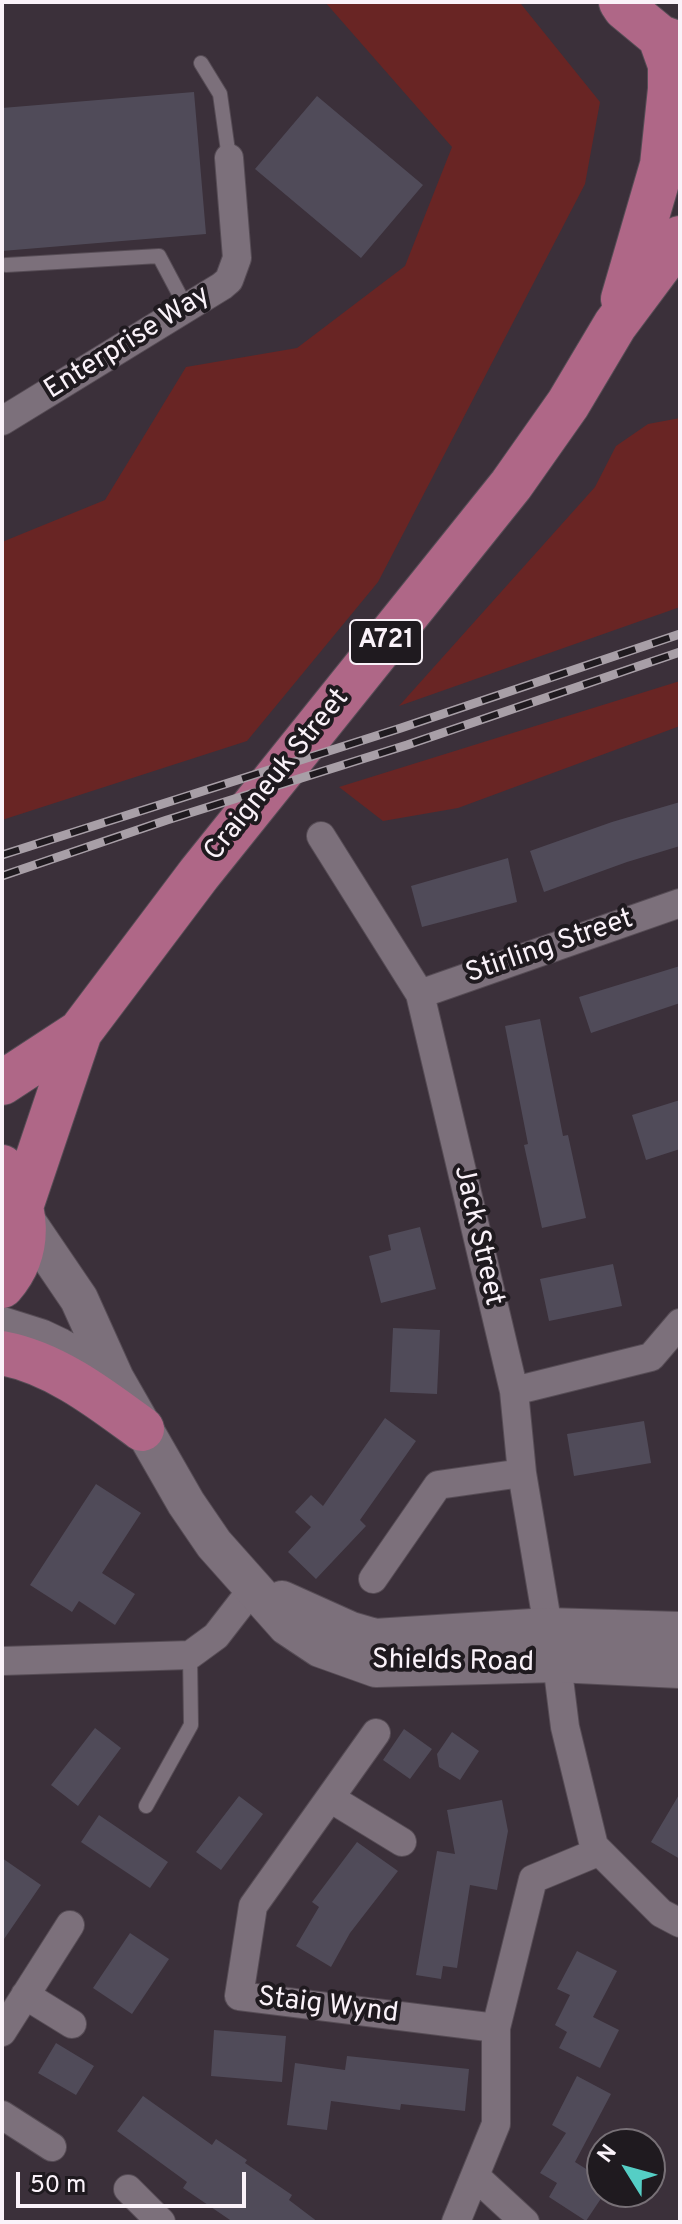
<!DOCTYPE html>
<html>
<head>
<meta charset="utf-8">
<style>
  body { margin:0 }
  #map { position:relative; width:682px; height:2224px; overflow:hidden; background:#3b303a; font-family:Overpass,sans-serif }
  canvas { display:block }
  .frame { position:absolute; inset:0; border:4px solid #faf2f9; pointer-events:none }
  .north { position:absolute; left:586px; top:2128px; width:80px; height:80px; box-sizing:border-box; background:#1f1a1f; border:2px solid #777076; border-radius:50%; rotate:307deg; font-size:22px; font-weight:700; line-height:32px; text-align:center; color:#faf2f9 }
  .north::after { content:''; display:block; margin:auto; width:28px; height:36px; background:#55cec5; clip-path:polygon(50% 0,100% 100%,50% 72%,0 100%) }
  .scale { position:absolute; left:16px; top:2172px; width:230px; height:36px; box-sizing:border-box; border:4px solid #faf2f9; border-top:0; padding-left:10px; font-size:24px; line-height:28px; white-space:nowrap; color:#faf2f9; -webkit-text-stroke:6px #1f1a1f; paint-order:stroke }
</style>
</head>
<body>
<div id="map">
<canvas width="682" height="2224"></canvas>
<div class="frame"></div>
<div class="north">N</div>
<div class="scale">50 m</div>
</div>
<script>
const ctx = document.querySelector('canvas').getContext('2d');
ctx.lineJoin = 'round';
function fill(path, color) { ctx.fillStyle = color; ctx.fill(path, 'evenodd'); }
function strokePath(path, color, width, dash) { ctx.strokeStyle = color; ctx.lineWidth = width; ctx.lineCap = dash ? 'butt' : 'round'; ctx.setLineDash(dash || []); ctx.stroke(path); }
function drawText(font, color, halo, rows, align = 'center') {
  ctx.font = font + ' Overpass,sans-serif'; ctx.lineWidth = 8; ctx.setLineDash([]); ctx.textBaseline = 'middle'; ctx.strokeStyle = halo; ctx.fillStyle = color; for (const [text, x, y, turn = 0] of rows) {
    ctx.save(); ctx.translate(x, y); ctx.rotate((+turn || 0) * Math.PI / 180); ctx.textAlign = isNaN(turn) ? turn : align; if (halo) ctx.strokeText(text, 0, 0); ctx.fillText(text, 0, 0); ctx.restore();
  }
}
const green = new Path2D(`
  M 325,2 L 517,2 L 521,4 L 600,102 L 585,184 L 378,582 L 247,741 L 2,820 L 2,542 L 105,500 L 186,367 L 297,348 L 405,266 L 452,147 Z
  M 680,418 L 680,607 L 399,706 L 595,487 L 616,446 L 648,424 Z
  M 680,681 L 680,726 L 458,808 L 383,821 L 339,787 Z`);
const building = new Path2D(`
  M 194,92 L 206,234 L 2,251 L 2,108 Z
  M 317,96 L 423,185 L 361,258 L 255,169 Z
  M 680,802 L 680,846 L 627,862 L 544,892 L 530,851 L 612,822 Z
  M 508,858 L 517,902 L 422,927 L 411,886 Z
  M 680,966 L 680,1003 L 591,1033 L 579,997 Z
  M 540,1019 L 563,1136 L 568,1135 L 586,1218 L 542,1228 L 524,1145 L 528,1144 L 505,1026 Z
  M 680,1100 L 680,1149 L 646,1160 L 632,1115 Z
  M 420,1227 L 436,1289 L 381,1303 L 369,1256 L 391,1250 L 388,1235 Z
  M 613,1264 L 622,1306 L 549,1321 L 540,1279 Z
  M 393,1328 L 440,1330 L 437,1394 L 390,1392 Z
  M 385,1418 L 416,1441 L 360,1520 L 366,1526 L 316,1579 L 288,1552 L 311,1527 L 295,1512 L 311,1495 L 323,1506 Z
  M 644,1421 L 651,1463 L 574,1476 L 567,1434 Z
  M 96,1484 L 141,1513 L 102,1573 L 135,1594 L 115,1625 L 79,1601 L 72,1612 L 30,1585 Z
  M 95,1728 L 121,1748 L 78,1806 L 51,1785 Z
  M 404,1729 L 432,1749 L 410,1779 L 383,1760 Z
  M 452,1732 L 479,1751 L 460,1780 L 439,1767 L 437,1754 Z
  M 680,1793 L 680,1859 L 651,1842 Z
  M 239,1796 L 263,1814 L 221,1870 L 196,1852 Z
  M 502,1800 L 508,1831 L 497,1890 L 470,1885 L 457,1968 L 443,1966 L 441,1979 L 416,1975 L 437,1851 L 455,1854 L 447,1810 Z
  M 99,1815 L 168,1862 L 150,1888 L 81,1842 Z
  M 357,1842 L 398,1871 L 350,1933 L 331,1967 L 296,1946 L 319,1907 L 312,1902 Z
  M 2,1858 L 41,1885 L 2,1942 Z
  M 130,1933 L 169,1959 L 132,2014 L 93,1988 Z
  M 577,1951 L 617,1971 L 593,2017 L 619,2030 L 600,2068 L 559,2048 L 567,2032 L 555,2025 L 570,1995 L 557,1989 Z
  M 214,2030 L 286,2036 L 282,2082 L 211,2076 Z
  M 56,2043 L 94,2066 L 76,2095 L 38,2073 Z
  M 347,2056 L 469,2069 L 465,2111 L 401,2104 L 400,2110 L 331,2101 L 327,2130 L 287,2125 L 295,2063 L 345,2070 Z
  M 577,2076 L 611,2094 L 575,2162 L 602,2179 L 602,2197 L 586,2221 L 549,2197 L 557,2183 L 540,2173 L 566,2133 L 552,2125 Z
  M 143,2096 L 212,2145 L 216,2139 L 247,2160 L 245,2163 L 292,2195 L 289,2200 L 318,2222 L 233,2222 L 183,2188 L 187,2182 L 117,2131 Z`);
const service = new Path2D(`
  M 201,63 L 220,94 L 229,158
  M 6,265 L 159,256 L 186,307
  M 146,1806 L 191,1725 L 190,1655`);
const minor = new Path2D(`
  M 2,421 L 222,286 L 229,280 L 237,258 L 229,158
  M 321,836 L 420,994 L 514,1391 L 522,1473 L 548,1627 L 557,1663 L 565,1727 L 594,1846 L 661,1913 L 680,1923
  M 420,994 L 680,903
  M 514,1391 L 651,1357 L 680,1323
  M 373,1579 L 438,1485 L 522,1473
  M 2,1661 L 190,1655 L 216,1636 L 254,1587
  M 376,1733 L 253,1906 L 239,1996 L 496,2028
  M 330,1798 L 402,1842
  M 25,1995 L 72,2024
  M 2,2032 L 70,1925
  M 2,2115 L 52,2147
  M 475,2176 L 525,2222
  M 128,2189 L 161,2222
  M 456,2222 L 496,2124 L 496,2028 L 533,1879 L 598,1852`);
const secondary = new Path2D(`
  M 24,1218 L 79,1299 L 115,1379 L 186,1503 L 214,1544 L 287,1626 L 320,1648 L 376,1668 L 557,1663 L 680,1669
  M 2,1326 L 40,1338 L 59,1347 L 115,1379
  M 282,1600 L 351,1631 L 375,1638 L 548,1627 L 680,1631`);
const primary = new Path2D(`
  M 621,2 L 625,8 L 660,37 L 680,44
  M 623,299 L 662,165 L 670,89 L 670,65 L 660,37
  M 2,1083 L 80,1032
  M 2,1167 C 28,1204 34,1249 2,1286
  M 22,1204 L 80,1032 L 199,874 L 511,485 L 568,404 L 615,325 L 680,238
  M 2,1353 C 55,1363 100,1398 142,1429`);
const rail = new Path2D(`
  M 2,855 L 401,728 L 680,634
  M 2,876 L 167,820 L 407,745 L 680,652`);
const shields = [
  [386,642,72]
];
const shieldNames = [
  ["A721",386,642]
];
const streetNames = [
  ["Enterprise Way",128,344,-32],
  ["Craigneuk Street",278,776,-51],
  ["Stirling Street",550,948,-19],
  ["Jack Street",477,1236,77],
  ["Shields Road",453,1663,1],
  ["Staig Wynd",328,2007,7]
];
fill(green, '#692524');
fill(building, '#504b59');
strokePath(service, '#564c55', 16);
strokePath(minor, '#564c55', 30);
strokePath(secondary, '#564c55', 40);
strokePath(primary, '#564c55', 46);
strokePath(service, '#7c707b', 14);
strokePath(minor, '#7c707b', 28);
strokePath(secondary, '#7c707b', 38);
strokePath(primary, '#af6787', 44);
strokePath(rail, '#a89fa7', 9);
strokePath(rail, '#1f1a1f', 6, [18]);
for (const [x, y, w] of shields) { const box = new Path2D(); box.roundRect(x - w / 2, y - 22, w, 44, 6); ctx.fillStyle = '#1f1a1f'; ctx.fill(box); strokePath(box, '#faf2f9', 2); }
drawText('bold 26px', '#faf2f9', null, shieldNames);
drawText('28px', '#faf2f9', '#1f1a1f', streetNames);
</script>
</body>
</html>
